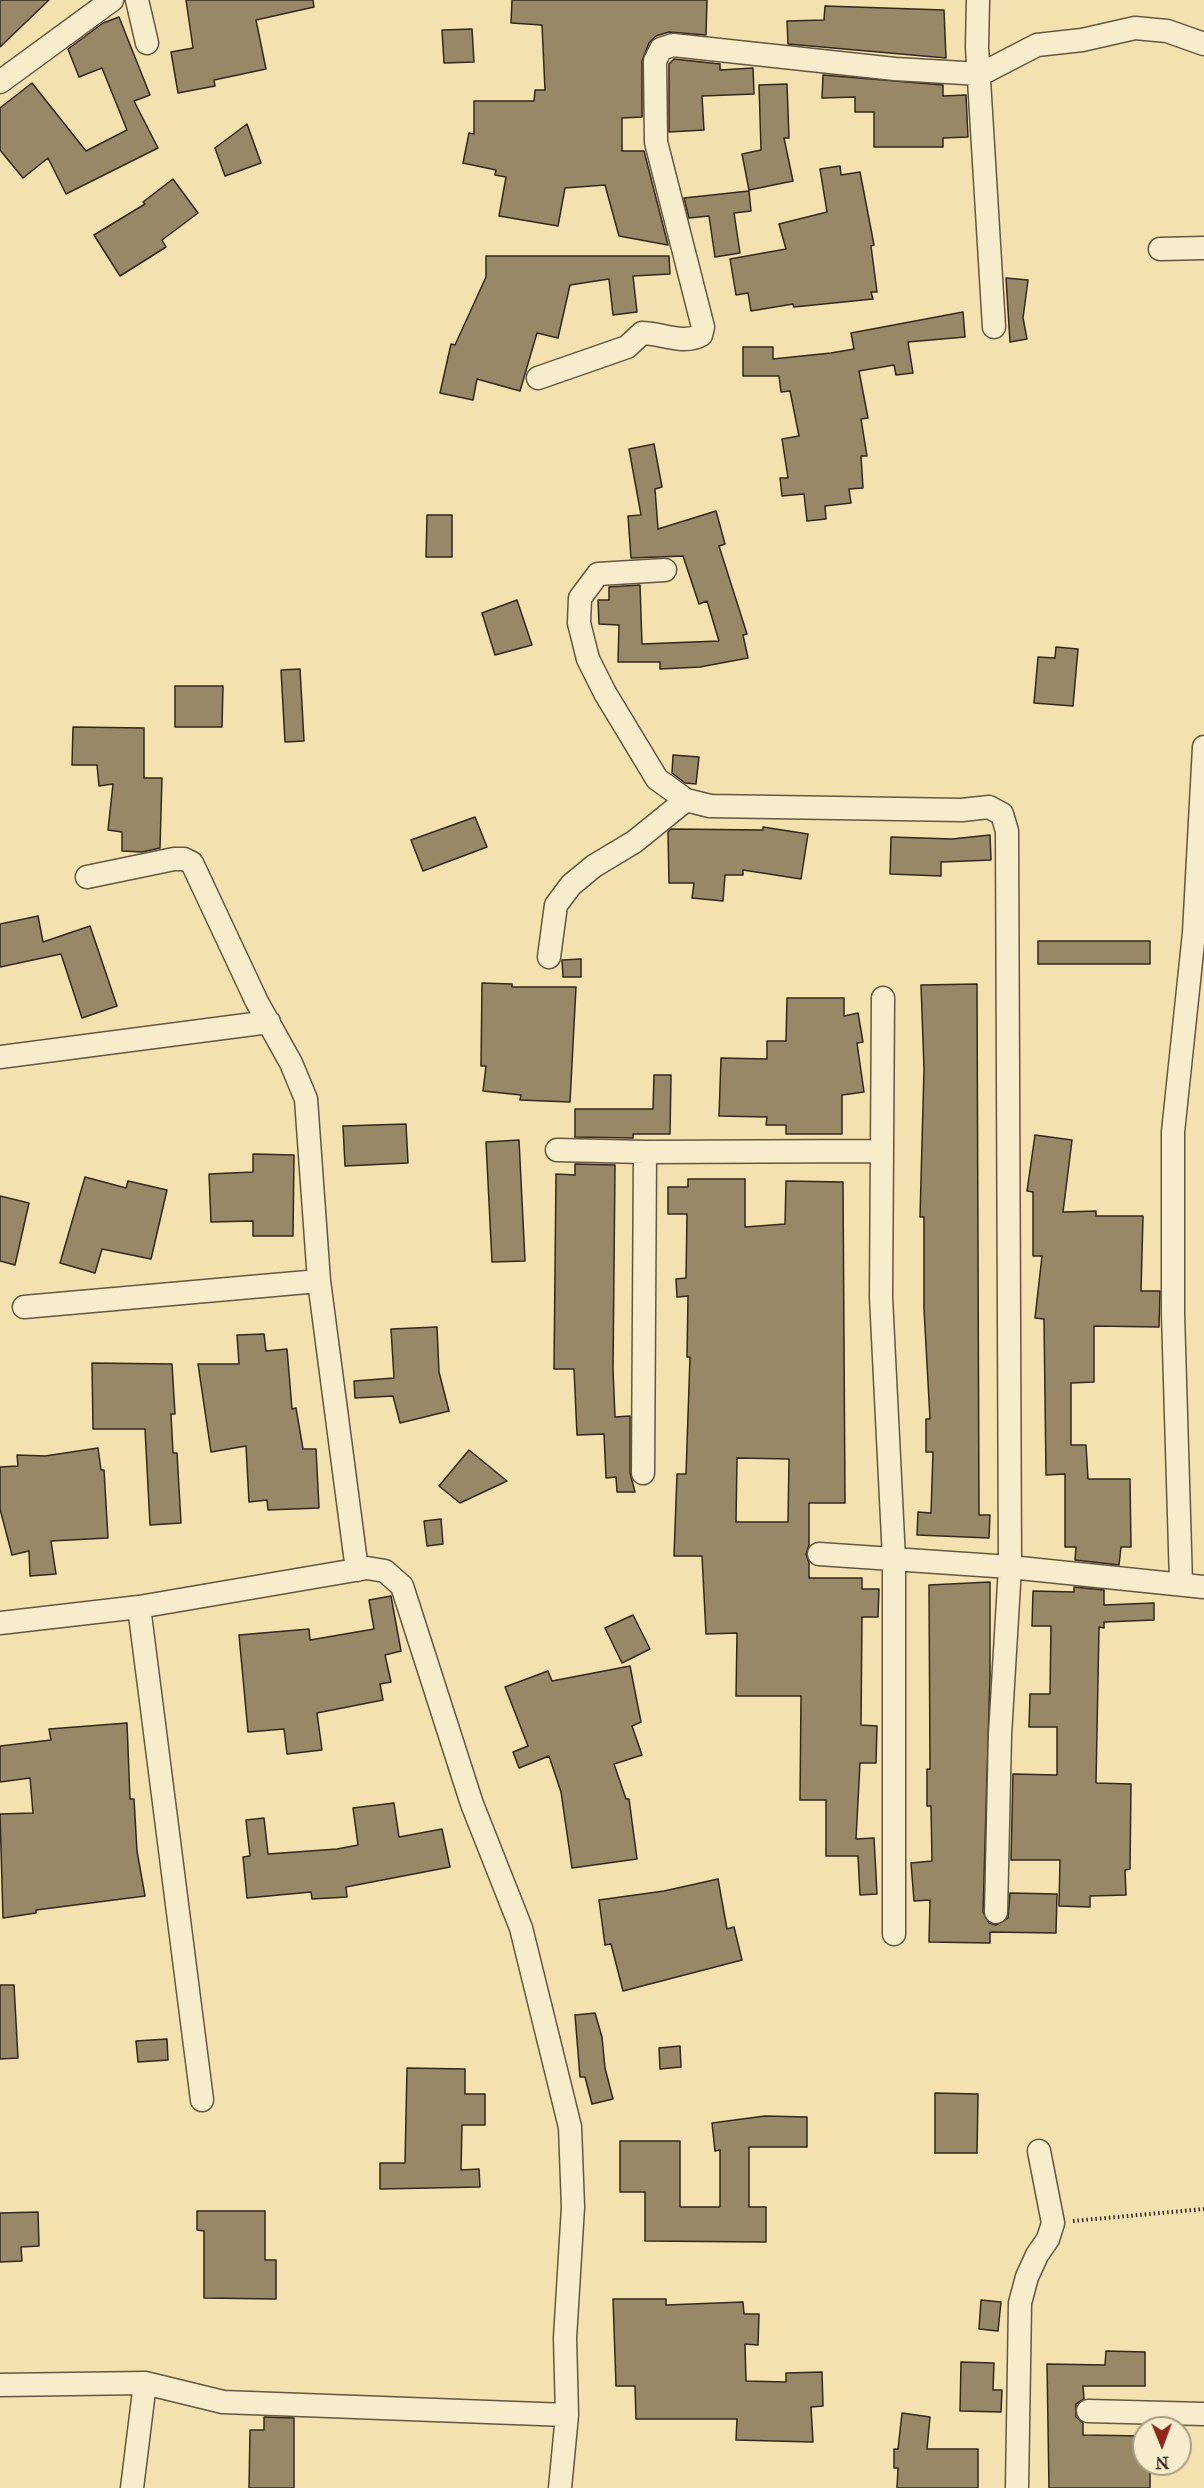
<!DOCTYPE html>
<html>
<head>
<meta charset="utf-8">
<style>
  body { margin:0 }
  #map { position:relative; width:1204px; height:2488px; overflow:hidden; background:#f3e2af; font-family:"IM FELL Great Primer",serif }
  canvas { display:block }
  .north { position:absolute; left:1132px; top:2416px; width:60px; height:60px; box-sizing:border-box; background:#f7eccb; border:2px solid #a99d85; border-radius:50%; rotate:179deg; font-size:16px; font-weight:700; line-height:24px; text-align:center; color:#35271b }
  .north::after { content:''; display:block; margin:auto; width:21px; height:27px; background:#8f2418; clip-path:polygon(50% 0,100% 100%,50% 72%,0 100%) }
</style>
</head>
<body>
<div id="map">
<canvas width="1204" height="2488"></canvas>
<div class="north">N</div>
</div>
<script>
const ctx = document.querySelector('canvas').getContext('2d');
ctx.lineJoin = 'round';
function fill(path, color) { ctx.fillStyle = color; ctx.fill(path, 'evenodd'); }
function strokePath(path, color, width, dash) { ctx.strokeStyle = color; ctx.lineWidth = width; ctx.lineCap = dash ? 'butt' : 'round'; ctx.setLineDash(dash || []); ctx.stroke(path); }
const building = new Path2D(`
  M 0,0 L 49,0 L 0,47 Z
  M 186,0 L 313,0 L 314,7 L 256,20 L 266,69 L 214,80 L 215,86 L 178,93 L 171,52 L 193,48 Z
  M 512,0 L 707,0 L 706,35 L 669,32 L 656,36 L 649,43 L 642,61 L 642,117 L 622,118 L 622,151 L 644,151 L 668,245 L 619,236 L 605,185 L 565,188 L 558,226 L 499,216 L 506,177 L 495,175 L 496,170 L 463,163 L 469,133 L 474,134 L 474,101 L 534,101 L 535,90 L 545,90 L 542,25 L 511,23 Z
  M 825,6 L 944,10 L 946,58 L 788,44 L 787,21 L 824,20 Z
  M 119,17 L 150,95 L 134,101 L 158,148 L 66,194 L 48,158 L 23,178 L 0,150 L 0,108 L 32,83 L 86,151 L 127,130 L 102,68 L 79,77 L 68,49 L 103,23 Z
  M 472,29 L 474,62 L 444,63 L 442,30 Z
  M 674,59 L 720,64 L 720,70 L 753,68 L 754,94 L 702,96 L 704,130 L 669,132 L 669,64 Z
  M 823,75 L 943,85 L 943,96 L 966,95 L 968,137 L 943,138 L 943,147 L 874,147 L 874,112 L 855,112 L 855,97 L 822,98 Z
  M 787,84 L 789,138 L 784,138 L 793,181 L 749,190 L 742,154 L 761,150 L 759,85 Z
  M 247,124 L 261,163 L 225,176 L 215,148 Z
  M 840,166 L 841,175 L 860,172 L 874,245 L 871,246 L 877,292 L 871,292 L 873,299 L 794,307 L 793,304 L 751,311 L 748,293 L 736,295 L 730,259 L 786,249 L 779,224 L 827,212 L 820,169 Z
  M 173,179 L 198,213 L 162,240 L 166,247 L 120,276 L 94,235 L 145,204 L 143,202 Z
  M 749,191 L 751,211 L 734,213 L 740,253 L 715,257 L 709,216 L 689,218 L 684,198 Z
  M 486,256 L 669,256 L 670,274 L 633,276 L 637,312 L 613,315 L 609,279 L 570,285 L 558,338 L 537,333 L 520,391 L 477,379 L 473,400 L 440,393 L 451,344 L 455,345 L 486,277 Z
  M 1006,278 L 1028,280 L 1023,318 L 1027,339 L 1010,342 Z
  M 963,312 L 965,337 L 908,342 L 913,373 L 896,375 L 894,365 L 859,371 L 868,418 L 861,419 L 867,456 L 861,456 L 863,488 L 849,489 L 851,503 L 825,506 L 826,519 L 807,521 L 804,494 L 782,496 L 780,478 L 788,478 L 782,439 L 799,436 L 790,391 L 781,392 L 779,376 L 743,376 L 743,347 L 773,347 L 773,359 L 831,353 L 854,349 L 851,333 Z
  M 654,444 L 662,487 L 655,489 L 658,529 L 716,511 L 725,544 L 719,546 L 747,634 L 743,635 L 748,658 L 700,667 L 660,669 L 660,662 L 618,662 L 619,625 L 599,624 L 598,600 L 609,600 L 609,587 L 640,585 L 642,644 L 719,641 L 707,601 L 699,604 L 683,556 L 631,558 L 628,516 L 641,515 L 629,449 Z
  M 427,515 L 452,515 L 452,557 L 426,557 Z
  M 517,600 L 532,645 L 495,655 L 482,613 Z
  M 1056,647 L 1078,649 L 1073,706 L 1034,703 L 1038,657 L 1055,658 Z
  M 300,669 L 304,741 L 285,742 L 281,670 Z
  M 175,686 L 223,686 L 222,727 L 175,727 Z
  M 73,727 L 144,728 L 144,778 L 162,778 L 160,848 L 142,852 L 122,851 L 122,832 L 108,830 L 113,784 L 99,786 L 97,765 L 72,765 Z
  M 673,755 L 699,757 L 696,784 L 685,783 L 672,773 Z
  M 475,817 L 487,847 L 423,871 L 411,840 Z
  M 763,827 L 808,834 L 801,879 L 743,870 L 743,875 L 725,875 L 723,901 L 692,898 L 694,883 L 669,883 L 668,832 L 671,829 L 763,830 Z
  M 990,835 L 991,860 L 941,862 L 941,876 L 890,874 L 891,837 L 952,839 Z
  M 38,916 L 43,942 L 90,926 L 117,1006 L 82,1018 L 61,954 L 0,967 L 0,924 Z
  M 1038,941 L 1150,941 L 1150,964 L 1038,964 Z
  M 581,959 L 581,977 L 563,977 L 562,960 Z
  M 482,983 L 512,984 L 512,987 L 576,987 L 570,1102 L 520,1100 L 521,1095 L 483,1091 L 486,1066 L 481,1066 Z
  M 977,984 L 979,1515 L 990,1515 L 989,1538 L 917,1535 L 918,1512 L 931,1513 L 933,1452 L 926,1452 L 926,1419 L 930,1419 L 924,1309 L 924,1217 L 920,1217 L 924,1069 L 921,985 Z
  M 787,998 L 844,998 L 844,1016 L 858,1013 L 863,1042 L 857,1043 L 864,1092 L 842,1095 L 842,1134 L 786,1134 L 786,1125 L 766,1125 L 767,1117 L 719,1116 L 721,1058 L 767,1059 L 767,1041 L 786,1041 Z
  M 654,1075 L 671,1075 L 670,1134 L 633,1134 L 633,1138 L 575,1137 L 575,1109 L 653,1109 Z
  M 406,1124 L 408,1163 L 345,1166 L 343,1126 Z
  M 1035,1135 L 1072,1140 L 1063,1212 L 1096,1211 L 1096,1216 L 1143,1216 L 1141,1291 L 1160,1291 L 1159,1327 L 1094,1326 L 1094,1382 L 1071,1383 L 1071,1445 L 1086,1445 L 1088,1479 L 1130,1479 L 1131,1547 L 1121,1547 L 1119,1565 L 1075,1560 L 1076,1547 L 1065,1547 L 1065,1474 L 1046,1475 L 1044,1319 L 1035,1318 L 1042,1256 L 1033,1256 L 1033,1192 L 1027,1191 Z
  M 519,1140 L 525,1261 L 492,1262 L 486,1142 Z
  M 253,1154 L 294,1155 L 293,1236 L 253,1236 L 253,1221 L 211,1222 L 209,1174 L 253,1172 Z
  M 575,1164 L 615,1165 L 613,1370 L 615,1417 L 630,1416 L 630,1473 L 635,1492 L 617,1492 L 616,1477 L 606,1478 L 604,1434 L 577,1435 L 574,1369 L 554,1369 L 556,1174 L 575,1175 Z
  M 85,1177 L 126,1188 L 128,1181 L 167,1190 L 151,1259 L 102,1249 L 95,1273 L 60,1263 Z
  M 688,1179 L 745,1179 L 745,1227 L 785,1224 L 786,1181 L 843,1182 L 845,1503 L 809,1503 L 809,1545 L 806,1554 L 809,1563 L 809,1578 L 862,1578 L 862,1589 L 879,1589 L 878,1617 L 862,1617 L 861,1725 L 877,1726 L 876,1763 L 860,1763 L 856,1839 L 874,1838 L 877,1894 L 860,1895 L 858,1856 L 826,1856 L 826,1800 L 800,1800 L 801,1696 L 736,1696 L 737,1633 L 706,1634 L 702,1556 L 674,1556 L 677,1474 L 686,1474 L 690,1357 L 687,1357 L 688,1296 L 677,1297 L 676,1279 L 686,1278 L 687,1214 L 668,1214 L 668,1187 L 688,1187 ZM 737,1458 L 789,1459 L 788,1522 L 736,1522 Z
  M 0,1196 L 29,1203 L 15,1265 L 0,1261 Z
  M 437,1327 L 439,1372 L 449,1411 L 400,1423 L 393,1396 L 355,1398 L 354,1381 L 394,1378 L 391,1329 Z
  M 264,1334 L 266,1351 L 287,1349 L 292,1409 L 296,1408 L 303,1449 L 316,1449 L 319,1508 L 268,1510 L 267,1500 L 249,1502 L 246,1446 L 211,1452 L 198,1364 L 239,1364 L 237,1335 Z
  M 92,1363 L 172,1364 L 175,1414 L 171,1414 L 173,1453 L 177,1453 L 181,1523 L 150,1525 L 145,1429 L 93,1429 Z
  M 98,1448 L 101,1470 L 104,1470 L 108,1538 L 51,1541 L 56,1574 L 30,1576 L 29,1551 L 12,1555 L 0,1509 L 0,1467 L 18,1466 L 17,1455 L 45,1456 Z
  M 469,1450 L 507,1481 L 460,1503 L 439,1486 Z
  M 441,1519 L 443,1544 L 427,1546 L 424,1521 Z
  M 990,1582 L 990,1676 L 983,1912 L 989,1923 L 996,1925 L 1008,1918 L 1010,1893 L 1057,1894 L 1056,1933 L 990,1932 L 990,1943 L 929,1942 L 930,1900 L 914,1901 L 911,1863 L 932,1861 L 931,1806 L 927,1806 L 927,1769 L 930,1769 L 929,1585 Z
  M 1074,1587 L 1104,1590 L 1104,1605 L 1154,1603 L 1154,1620 L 1104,1622 L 1104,1628 L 1099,1627 L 1096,1783 L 1131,1784 L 1130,1869 L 1125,1870 L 1126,1895 L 1090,1896 L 1090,1907 L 1059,1906 L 1060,1860 L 1011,1860 L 1013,1774 L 1057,1775 L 1057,1727 L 1029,1727 L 1030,1694 L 1050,1694 L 1051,1626 L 1032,1626 L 1033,1591 L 1074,1592 Z
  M 391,1596 L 401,1651 L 385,1655 L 391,1682 L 380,1684 L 383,1700 L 317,1713 L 322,1750 L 287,1754 L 284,1729 L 248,1732 L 239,1635 L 309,1629 L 310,1640 L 374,1629 L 369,1600 Z
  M 633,1615 L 650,1649 L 622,1663 L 605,1628 Z
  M 630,1666 L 641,1722 L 632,1726 L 642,1755 L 614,1764 L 626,1799 L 629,1799 L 637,1859 L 572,1868 L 561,1792 L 549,1756 L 519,1768 L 513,1752 L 528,1746 L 505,1687 L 548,1671 L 552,1681 Z
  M 127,1723 L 130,1799 L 134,1799 L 137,1851 L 145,1896 L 36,1910 L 36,1913 L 3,1918 L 0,1814 L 33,1813 L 30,1778 L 0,1782 L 0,1746 L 51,1740 L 49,1729 Z
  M 394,1803 L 399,1837 L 442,1829 L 450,1867 L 346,1887 L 347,1897 L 312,1899 L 311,1892 L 247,1898 L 243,1857 L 250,1856 L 246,1820 L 264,1818 L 268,1854 L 337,1849 L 358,1845 L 353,1808 Z
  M 718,1879 L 727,1929 L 734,1927 L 742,1960 L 623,1991 L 611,1944 L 605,1945 L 599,1900 L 664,1891 Z
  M 0,1985 L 14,1985 L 18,2058 L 0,2059 Z
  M 595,2013 L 602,2037 L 605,2068 L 613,2099 L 592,2104 L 585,2077 L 580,2077 L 575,2015 Z
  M 167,2039 L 168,2060 L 138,2062 L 136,2041 Z
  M 680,2046 L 681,2067 L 660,2069 L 659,2048 Z
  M 407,2068 L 465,2069 L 465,2094 L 485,2094 L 485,2125 L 462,2125 L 461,2170 L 479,2169 L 480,2187 L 380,2189 L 380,2163 L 405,2163 Z
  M 935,2093 L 978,2094 L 977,2153 L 935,2153 Z
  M 765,2116 L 807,2117 L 807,2147 L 749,2147 L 749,2207 L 766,2207 L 766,2242 L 645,2241 L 645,2192 L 620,2192 L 620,2141 L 680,2141 L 680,2207 L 720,2207 L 720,2150 L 715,2151 L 712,2123 Z
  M 197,2211 L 265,2211 L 265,2260 L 276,2260 L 276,2299 L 204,2298 L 204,2231 L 197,2230 Z
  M 38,2212 L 39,2246 L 21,2247 L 22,2261 L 0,2262 L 0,2213 Z
  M 613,2299 L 666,2299 L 666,2305 L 743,2302 L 744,2314 L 759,2314 L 758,2345 L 745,2344 L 746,2381 L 786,2382 L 786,2373 L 822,2372 L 823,2406 L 811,2407 L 813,2442 L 736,2440 L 737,2419 L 636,2419 L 635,2386 L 616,2386 Z
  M 981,2300 L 1001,2302 L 998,2331 L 979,2329 Z
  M 1106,2351 L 1145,2352 L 1145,2386 L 1083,2386 L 1084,2399 L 1076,2404 L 1076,2417 L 1083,2423 L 1083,2435 L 1144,2436 L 1144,2464 L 1150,2464 L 1150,2488 L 1049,2488 L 1047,2364 L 1105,2365 Z
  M 961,2362 L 994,2363 L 993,2390 L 1002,2390 L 1001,2412 L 960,2411 Z
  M 902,2413 L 930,2417 L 927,2449 L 978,2449 L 978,2488 L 897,2488 L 898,2468 L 894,2468 L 894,2449 L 898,2449 Z
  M 264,2417 L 294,2418 L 294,2488 L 249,2488 L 250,2430 L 264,2430 Z`);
const path = new Path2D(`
  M 1073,2221 L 1204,2209`);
const minor = new Path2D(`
  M 137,0 L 147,43
  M 978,0 L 977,47 L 994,327
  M 0,82 L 112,0
  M 1160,249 L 1204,248
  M 538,378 L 627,347 L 642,333 C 661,333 684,345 701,335 L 703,327 L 656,142 L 655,61 L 661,49 L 673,45 L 895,69 L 981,74 L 1037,45 L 1082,40 L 1135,28 L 1167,31 L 1204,44
  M 665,570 L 598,574 L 580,598 L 579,623 L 588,659 L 605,693 L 657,779 L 686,800 L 710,806 L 962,810 L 989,807 L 1002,814 L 1007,831 L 1010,1567 L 1000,1735 L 996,1912
  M 87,877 L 174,859 L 184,859 L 192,863 L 257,1002 L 291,1063 L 306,1099 L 319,1281 L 357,1570
  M 549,957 L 556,905 L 571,885 L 594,866 L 634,842 L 686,800
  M 883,998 L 881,1297 L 894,1559 L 894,1934
  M 0,1057 L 269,1022
  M 557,1150 L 645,1152
  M 24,1307 L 319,1281
  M 643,1473 L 645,1152 L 881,1151
  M 819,1554 L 1010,1567 L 1204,1587
  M 1181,1583 L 1173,1314 L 1173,1132 L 1194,933 L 1204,747
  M 139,1607 L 202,2100
  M 0,1623 L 139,1607 L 367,1568 L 385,1571 L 402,1586 L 472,1804 L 521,1928 L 570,2127 L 573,2207 L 565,2338 L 567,2415 L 560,2488
  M 0,2385 L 145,2383 L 223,2402 L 567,2415
  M 1088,2411 L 1204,2414
  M 132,2488 L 145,2383
  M 1017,2488 L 1020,2303 L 1027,2277 L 1037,2255 L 1048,2239 L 1053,2223 L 1039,2151`);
fill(building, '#988868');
strokePath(building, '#35271b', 1.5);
strokePath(minor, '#645640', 25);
strokePath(path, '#35271b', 4, [1.5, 3]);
strokePath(minor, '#f7eccb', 22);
</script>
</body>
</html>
